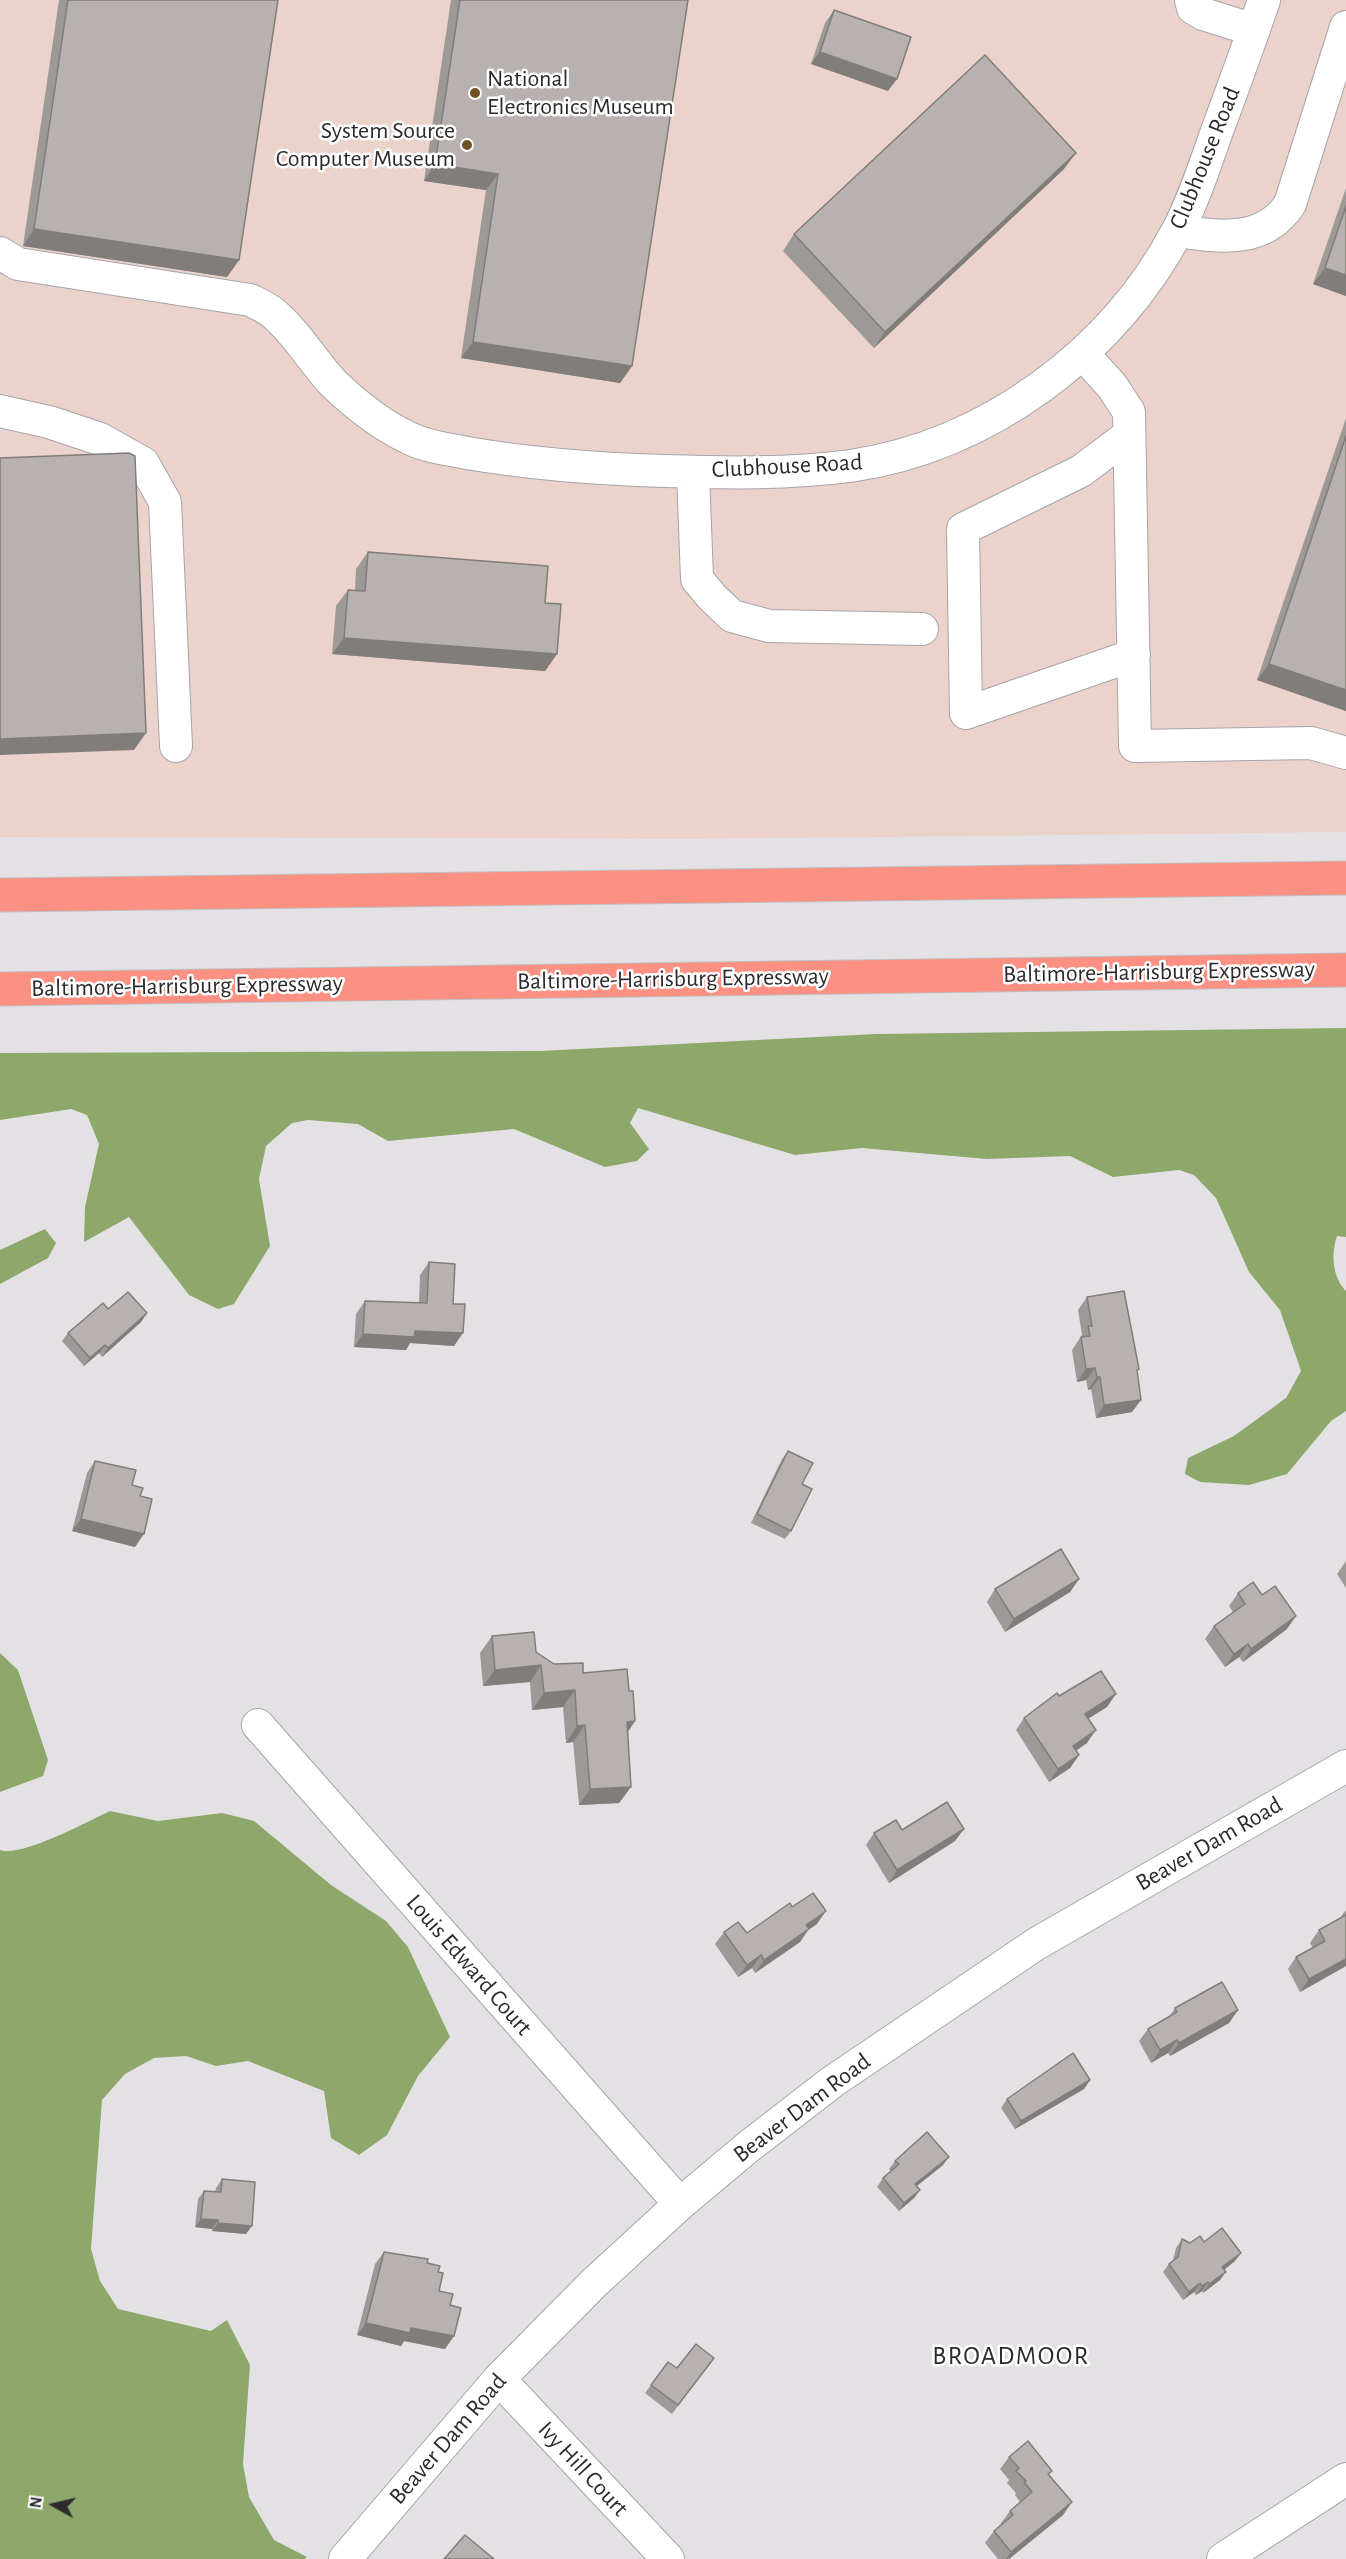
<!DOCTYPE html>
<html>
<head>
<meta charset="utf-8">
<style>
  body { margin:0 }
  #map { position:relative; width:1346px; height:2559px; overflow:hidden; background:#e4e1e5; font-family:"Alegreya Sans",sans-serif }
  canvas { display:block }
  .north { position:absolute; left:24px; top:2475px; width:60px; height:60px; -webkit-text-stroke:4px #fff; paint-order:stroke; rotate:278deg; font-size:16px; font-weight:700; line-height:24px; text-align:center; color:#2c2a2c }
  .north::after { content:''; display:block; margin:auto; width:21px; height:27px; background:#2c2a2c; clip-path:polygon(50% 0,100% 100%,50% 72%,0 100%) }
</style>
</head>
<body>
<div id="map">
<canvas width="1346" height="2559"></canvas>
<div class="north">N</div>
</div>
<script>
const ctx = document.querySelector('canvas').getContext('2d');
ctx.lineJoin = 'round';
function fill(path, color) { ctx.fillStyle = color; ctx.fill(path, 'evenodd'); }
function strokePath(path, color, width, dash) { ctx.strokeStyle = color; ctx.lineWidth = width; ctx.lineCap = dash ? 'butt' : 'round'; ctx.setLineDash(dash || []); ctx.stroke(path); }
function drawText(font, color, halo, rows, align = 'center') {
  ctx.font = font + ' "Alegreya Sans",sans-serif'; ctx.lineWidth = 5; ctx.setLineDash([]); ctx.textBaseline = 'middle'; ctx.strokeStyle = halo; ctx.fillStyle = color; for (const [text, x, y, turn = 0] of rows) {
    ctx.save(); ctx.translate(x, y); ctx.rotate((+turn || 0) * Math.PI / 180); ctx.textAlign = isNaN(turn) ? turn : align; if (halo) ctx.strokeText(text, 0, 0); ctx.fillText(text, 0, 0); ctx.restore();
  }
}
const commercial = new Path2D(`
  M 0,0 L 1346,0 L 1346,832 L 693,839 L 0,837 Z`);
const forest = new Path2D(`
  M 1346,1028 L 1346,1237 L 1337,1236 C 1331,1253 1332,1277 1346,1291 L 1346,1411 L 1331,1421 L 1287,1474 L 1249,1485 L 1200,1482 L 1185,1474 L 1188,1458 L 1234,1436 L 1286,1398 L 1301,1371 L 1280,1310 L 1249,1272 L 1216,1198 L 1194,1175 L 1179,1170 L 1113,1177 L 1070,1156 L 987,1159 L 862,1148 L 795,1155 L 638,1108 L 630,1123 L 649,1149 L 637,1161 L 605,1167 L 514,1129 L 388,1141 L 358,1124 L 308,1120 L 292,1123 L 266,1146 L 259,1179 L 270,1246 L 234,1304 L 218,1309 L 189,1295 L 129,1217 L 84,1242 L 85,1207 L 99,1144 L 87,1115 L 71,1109 L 0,1120 L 0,1053 L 540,1051 L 876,1034 Z
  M 45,1229 L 56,1243 L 48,1258 L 0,1284 L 0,1250 Z
  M 0,1653 L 18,1670 L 48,1760 L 43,1776 L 0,1792 Z
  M 110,1811 L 158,1821 L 222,1813 L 254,1821 L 331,1885 L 386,1921 L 408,1947 L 450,2037 L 418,2076 L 387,2135 L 359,2155 L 331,2138 L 324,2091 L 248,2061 L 216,2066 L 186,2056 L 154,2058 L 125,2074 L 102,2100 L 91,2249 L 100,2281 L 118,2309 L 211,2331 L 227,2320 L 250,2365 L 243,2464 L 249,2497 L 274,2540 L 307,2557 L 305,2559 L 0,2559 L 0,1850 C 20,1858 89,1821 110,1811 Z`);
const minor = new Path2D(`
  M 1191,0 L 1193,8 L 1203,14 L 1254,30
  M 1178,231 C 1219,237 1264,244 1290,204 L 1346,27
  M 0,253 L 18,264 L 250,300 C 258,304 267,308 273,313 C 297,333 313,362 334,384 C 356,405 381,425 409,438 C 426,447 448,449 467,453 C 531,464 599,469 665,471 C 726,473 789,474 850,466 C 988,446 1114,352 1178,230 C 1194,199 1205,165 1217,131 C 1233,88 1249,44 1264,0
  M 1083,354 L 1112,386 L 1129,412 L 1135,746 L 1311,743 L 1346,753
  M 0,411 L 49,422 L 100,439 L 143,463 L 165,502 L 176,746
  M 1129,435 L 1081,471 L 963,529 L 966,713 L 1134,655
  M 693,472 L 697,579 L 712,597 L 732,616 L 769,626 L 922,629
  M 258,1725 L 680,2204
  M 499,2379 L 668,2559
  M 345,2559 L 499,2379 L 594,2283 L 680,2204 L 748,2147 L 832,2082 L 1036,1944 L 1346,1766
  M 1223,2559 L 1346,2479`);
const highway = new Path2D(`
  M 0,895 L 1346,878
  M 0,989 L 1346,970`);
const wall = new Path2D(`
  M 59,0 L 278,0 L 239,260 L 227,277 L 23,246 Z
  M 451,0 L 688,0 L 632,366 L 620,383 L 461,358 L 486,190 L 424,181 Z
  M 834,10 L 888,91 L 811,64 L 825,23 Z
  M 1064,169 L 874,348 L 783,251 L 794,234 Z
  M 1346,188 L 1346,296 L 1313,284 Z
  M 1346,418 L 1346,711 L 1257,680 Z
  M 368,552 L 545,603 L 557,654 L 545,671 L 332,654 L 336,606 L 348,590 L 355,590 L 356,569 Z
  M 429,1262 L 453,1304 L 454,1346 L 410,1343 L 406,1350 L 354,1347 L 356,1314 L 365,1301 L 419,1303 L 420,1275 Z
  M 1087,1297 L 1137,1372 L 1132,1412 L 1096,1418 L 1091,1389 L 1088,1390 L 1086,1380 L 1077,1382 L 1072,1350 L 1082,1335 L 1078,1310 Z
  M 108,1309 L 147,1313 L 141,1322 L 102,1357 L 99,1353 L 84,1366 L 62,1341 L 68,1333 Z
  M 788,1451 L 802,1484 L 791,1531 L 785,1539 L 751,1523 L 782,1459 Z
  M 95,1461 L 132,1485 L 140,1496 L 135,1547 L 72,1531 L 87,1473 Z
  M 1346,1561 L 1346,1588 L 1337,1574 Z
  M 1079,1579 L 1070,1592 L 1005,1632 L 987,1602 L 995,1589 Z
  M 1238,1593 L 1287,1629 L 1243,1662 L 1239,1657 L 1225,1667 L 1205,1639 L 1214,1626 L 1233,1612 L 1229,1606 Z
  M 492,1636 L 536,1652 L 554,1664 L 583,1673 L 629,1691 L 635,1721 L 627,1732 L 631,1787 L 619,1803 L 579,1805 L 573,1742 L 566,1743 L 563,1707 L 532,1710 L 530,1682 L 483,1686 L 480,1653 Z
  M 1059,1696 L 1107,1707 L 1088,1719 L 1087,1743 L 1076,1751 L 1079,1755 L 1070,1768 L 1049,1782 L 1016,1730 L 1024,1718 Z
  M 902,1830 L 955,1841 L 889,1883 L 866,1845 L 874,1833 Z
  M 792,1907 L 817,1924 L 808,1930 L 800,1942 L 755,1973 L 752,1968 L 738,1977 L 715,1944 L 724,1932 L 747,1933 Z
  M 1346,1910 L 1346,1966 L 1300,1992 L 1288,1969 L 1296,1957 L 1313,1948 L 1310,1943 L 1319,1930 L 1339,1919 Z
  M 1175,2008 L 1238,2010 L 1229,2023 L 1170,2056 L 1168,2053 L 1151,2063 L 1139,2041 L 1148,2029 L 1169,2017 Z
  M 1090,2080 L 1084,2089 L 1015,2129 L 1001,2108 L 1007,2099 Z
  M 895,2161 L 943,2165 L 917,2186 L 920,2190 L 914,2198 L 899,2211 L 877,2187 L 883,2178 L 891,2171 L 889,2169 Z
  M 222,2179 L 246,2234 L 212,2231 L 212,2229 L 195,2227 L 198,2199 L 204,2191 L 215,2192 L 216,2188 Z
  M 1182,2239 L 1190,2243 L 1204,2242 L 1235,2261 L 1224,2270 L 1220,2280 L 1203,2293 L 1202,2291 L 1196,2295 L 1194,2292 L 1183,2300 L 1163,2272 L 1169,2264 L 1173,2260 L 1176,2248 Z
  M 384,2252 L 427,2263 L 438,2272 L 439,2291 L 450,2305 L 445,2349 L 404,2341 L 401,2346 L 357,2335 L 375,2264 Z
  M 714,2358 L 672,2414 L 645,2393 L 668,2362 L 677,2368 Z
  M 1009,2457 L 1052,2471 L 1049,2475 L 1063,2515 L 1009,2559 L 998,2559 L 985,2543 L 994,2531 L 1001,2524 L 1001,2523 L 1010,2511 L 1020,2502 L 1015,2495 L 1016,2493 L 1007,2483 L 1009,2480 L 1000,2469 Z`);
const shadedWall = new Path2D(`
  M 820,52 L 897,79 L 888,91 L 811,64 Z
  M 1076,153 L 1064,169 L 874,348 L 885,332 Z
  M 435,164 L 498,174 L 486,190 L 424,181 Z
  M 34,229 L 239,260 L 227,277 L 23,246 Z
  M 1325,268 L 1346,275 L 1346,296 L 1313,284 Z
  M 473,342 L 632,366 L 620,383 L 461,358 Z
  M 344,638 L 557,654 L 545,671 L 332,654 Z
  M 1269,664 L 1346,690 L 1346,711 L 1257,680 Z
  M 146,733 L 134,750 L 0,755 L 0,739 Z
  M 147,1313 L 141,1322 L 102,1357 L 108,1348 Z
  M 415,1331 L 463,1333 L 454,1346 L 410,1343 L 406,1350 L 354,1347 L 363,1334 Z
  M 105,1345 L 99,1353 L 84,1366 L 90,1358 Z
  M 1095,1368 L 1086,1380 L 1077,1382 L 1086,1369 Z
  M 1097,1377 L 1100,1377 L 1091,1389 L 1088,1390 Z
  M 1141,1400 L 1132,1412 L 1096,1418 L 1104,1405 Z
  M 81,1519 L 144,1534 L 135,1547 L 72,1531 Z
  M 1079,1579 L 1070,1592 L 1005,1632 L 1014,1619 Z
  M 1296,1616 L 1287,1629 L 1243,1662 L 1251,1649 Z
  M 1248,1644 L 1239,1657 L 1225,1667 L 1234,1654 Z
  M 541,1665 L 530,1682 L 483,1686 L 495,1670 Z
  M 575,1690 L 563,1707 L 532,1710 L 544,1693 Z
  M 1116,1694 L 1107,1707 L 1076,1726 L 1085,1714 Z
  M 635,1721 L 624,1738 L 627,1722 Z
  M 585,1725 L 573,1742 L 566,1743 L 577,1726 Z
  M 1096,1730 L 1087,1743 L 1064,1758 L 1073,1746 Z
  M 1079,1755 L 1070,1768 L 1049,1782 L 1058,1769 Z
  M 631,1787 L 619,1803 L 579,1805 L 590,1789 Z
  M 964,1829 L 955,1841 L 889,1883 L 897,1870 Z
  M 826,1911 L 817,1924 L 808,1930 L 800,1942 L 755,1973 L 764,1960 L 806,1925 Z
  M 761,1955 L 752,1968 L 738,1977 L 747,1965 Z
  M 1346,1959 L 1346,1966 L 1300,1992 L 1309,1979 Z
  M 1238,2010 L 1229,2023 L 1170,2056 L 1179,2043 Z
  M 1177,2040 L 1168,2053 L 1151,2063 L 1160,2050 Z
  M 1090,2080 L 1084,2089 L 1015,2129 L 1021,2121 Z
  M 949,2157 L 943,2165 L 909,2192 L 915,2184 Z
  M 920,2190 L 914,2198 L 899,2211 L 904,2203 Z
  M 201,2219 L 218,2220 L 212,2229 L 195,2227 Z
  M 218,2223 L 252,2226 L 246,2234 L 212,2231 Z
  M 1241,2253 L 1235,2261 L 1216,2276 L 1222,2267 Z
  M 1226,2272 L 1220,2280 L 1203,2293 L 1209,2284 Z
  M 1208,2282 L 1202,2291 L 1196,2295 L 1202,2286 Z
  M 1200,2283 L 1194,2292 L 1183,2300 L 1189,2292 Z
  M 366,2323 L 411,2328 L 454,2336 L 445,2349 L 404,2341 L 401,2346 L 357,2335 Z
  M 1072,2502 L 1063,2515 L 1009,2559 L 1006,2559 L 1011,2552 Z`);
const building = new Path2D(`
  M 68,0 L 278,0 L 239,260 L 34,229 Z
  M 460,0 L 688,0 L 632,366 L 473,342 L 498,174 L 435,164 Z
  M 834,10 L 911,37 L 897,79 L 820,52 Z
  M 985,55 L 1076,153 L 885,332 L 794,234 Z
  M 1346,206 L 1346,275 L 1325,268 Z
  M 1346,436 L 1346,690 L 1269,664 Z
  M 129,453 L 135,456 L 146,733 L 0,739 L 0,458 Z
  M 368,552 L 548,566 L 545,603 L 561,604 L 557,654 L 344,638 L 348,590 L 365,591 Z
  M 429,1262 L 455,1264 L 453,1304 L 465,1304 L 463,1333 L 415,1331 L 414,1337 L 363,1334 L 365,1301 L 427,1303 Z
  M 1124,1291 L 1139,1369 L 1137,1370 L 1141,1400 L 1104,1405 L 1100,1377 L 1097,1377 L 1095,1368 L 1086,1369 L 1081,1337 L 1090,1336 L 1088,1326 L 1092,1326 L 1087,1297 Z
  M 128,1292 L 147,1313 L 108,1348 L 105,1345 L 90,1358 L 68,1333 L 103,1303 L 108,1309 Z
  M 788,1451 L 813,1463 L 802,1484 L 812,1489 L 791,1531 L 757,1514 Z
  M 95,1461 L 136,1470 L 132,1485 L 143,1488 L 140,1496 L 152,1499 L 144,1534 L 81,1519 Z
  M 1061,1549 L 1079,1579 L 1014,1619 L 995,1589 Z
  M 1253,1582 L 1262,1595 L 1275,1586 L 1296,1616 L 1251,1649 L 1248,1644 L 1234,1654 L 1214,1626 L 1245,1604 L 1238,1593 Z
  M 534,1632 L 536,1652 L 554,1664 L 583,1663 L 583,1673 L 627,1669 L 629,1691 L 633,1691 L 635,1721 L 627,1722 L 631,1787 L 590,1789 L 585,1725 L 577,1726 L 575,1690 L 544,1693 L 541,1665 L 495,1670 L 492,1636 Z
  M 1101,1671 L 1116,1694 L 1085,1714 L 1096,1730 L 1073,1746 L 1079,1755 L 1058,1769 L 1024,1718 L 1057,1693 L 1059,1696 Z
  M 947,1802 L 964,1829 L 897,1870 L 874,1833 L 896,1820 L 902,1830 Z
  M 813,1893 L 826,1911 L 806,1925 L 809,1929 L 764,1960 L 761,1955 L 747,1965 L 724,1932 L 738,1922 L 747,1933 L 790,1903 L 792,1907 Z
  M 1346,1915 L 1346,1959 L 1309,1979 L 1296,1957 L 1325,1941 L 1319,1930 Z
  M 1222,1982 L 1238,2010 L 1179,2043 L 1177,2040 L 1160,2050 L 1148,2029 L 1177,2012 L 1175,2008 Z
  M 1073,2053 L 1090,2080 L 1021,2121 L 1007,2099 Z
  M 927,2132 L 949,2157 L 915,2184 L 920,2190 L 904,2203 L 883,2178 L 899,2164 L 895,2161 Z
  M 222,2179 L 255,2182 L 252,2226 L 218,2223 L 218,2220 L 201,2219 L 204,2191 L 221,2192 Z
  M 1222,2228 L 1241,2253 L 1222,2267 L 1226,2272 L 1209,2284 L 1208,2282 L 1202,2286 L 1200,2283 L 1189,2292 L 1169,2264 L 1178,2257 L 1182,2239 L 1190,2243 L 1200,2236 L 1204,2242 Z
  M 384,2252 L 428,2259 L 427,2263 L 440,2266 L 438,2272 L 443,2273 L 439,2291 L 453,2294 L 450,2305 L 461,2308 L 454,2336 L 411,2328 L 410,2333 L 366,2323 Z
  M 696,2344 L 714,2358 L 678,2405 L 651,2385 L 668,2362 L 677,2368 Z
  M 1028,2441 L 1052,2471 L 1048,2474 L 1072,2502 L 1011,2552 L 994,2531 L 1013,2515 L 1010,2511 L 1032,2492 L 1024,2482 L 1026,2481 L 1016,2471 L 1019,2468 L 1009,2457 Z
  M 465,2535 L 494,2559 L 444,2559 Z`);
const markers = [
  [475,93,6,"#6f5025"],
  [467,145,6,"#6f5025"]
];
const poiNames = [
  ["National",487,79],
  ["Electronics Museum",487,107],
  ["System Source",455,131,"right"],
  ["Computer Museum",455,159,"right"]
];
const streetNames = [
  ["Clubhouse Road",1205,158,-68],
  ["Clubhouse Road",787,466,-3],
  ["Baltimore-Harrisburg Expressway",1159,972,-1],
  ["Baltimore-Harrisburg Expressway",673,979,-1],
  ["Baltimore-Harrisburg Expressway",187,986,-1],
  ["Beaver Dam Road",1209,1844,-30],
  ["Louis Edward Court",469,1965,49],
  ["Beaver Dam Road",802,2108,-37],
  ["Beaver Dam Road",448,2439,-49],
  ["Ivy Hill Court",583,2469,47]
];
const neighbourhoodNames = [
  ["BROADMOOR",1011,2356]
];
fill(commercial, '#ebd2cb');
fill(forest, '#8ea76a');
strokePath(minor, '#a7a4a9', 34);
strokePath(highway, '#c0bfc0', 35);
strokePath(minor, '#fff', 32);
strokePath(highway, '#fc9082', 33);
fill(wall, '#9d9996');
fill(shadedWall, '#807d7a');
fill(building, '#b7b2af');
strokePath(building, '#807d7a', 1.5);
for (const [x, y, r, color] of markers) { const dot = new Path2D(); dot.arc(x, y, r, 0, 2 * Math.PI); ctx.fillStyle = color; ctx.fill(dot); strokePath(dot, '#fff', 2); }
drawText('24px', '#2c2a2c', '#fff', poiNames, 'left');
drawText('24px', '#2c2a2c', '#fff', streetNames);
ctx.letterSpacing = '1.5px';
drawText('26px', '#2c2a2c', '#fff', neighbourhoodNames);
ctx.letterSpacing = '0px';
</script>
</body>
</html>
